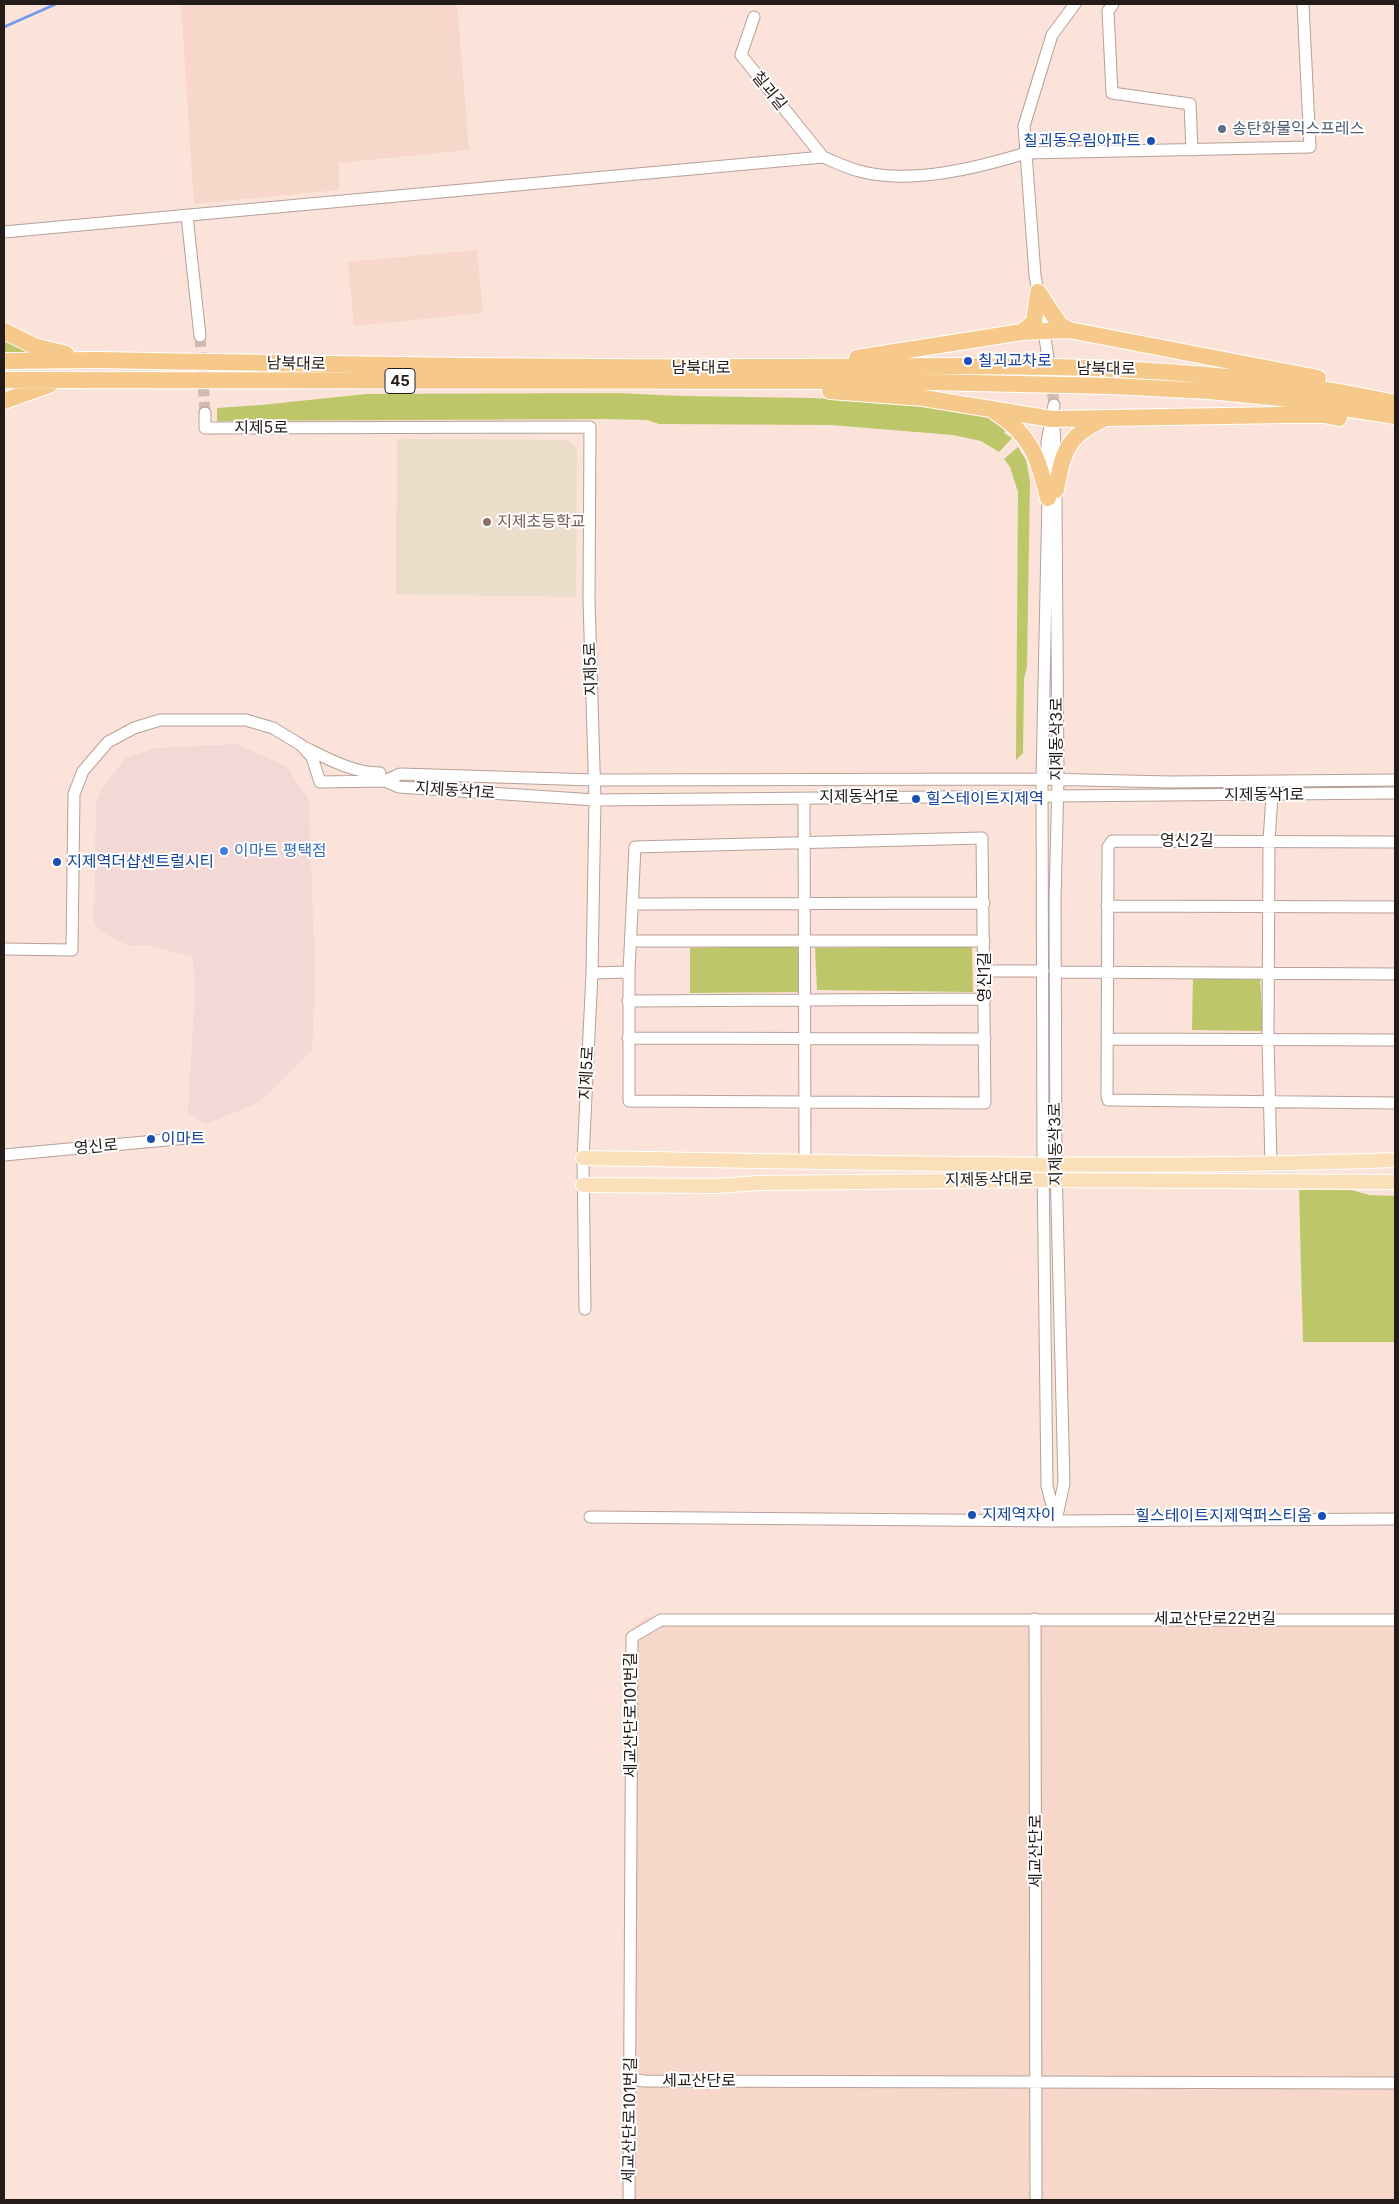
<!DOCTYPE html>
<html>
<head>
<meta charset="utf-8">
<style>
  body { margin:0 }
  #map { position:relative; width:1399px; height:2204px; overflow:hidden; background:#fbe3da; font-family:Inter,sans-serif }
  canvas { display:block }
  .frame { position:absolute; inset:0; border:5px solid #241c19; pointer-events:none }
</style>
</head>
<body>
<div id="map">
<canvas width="1399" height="2204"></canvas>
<div class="frame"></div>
</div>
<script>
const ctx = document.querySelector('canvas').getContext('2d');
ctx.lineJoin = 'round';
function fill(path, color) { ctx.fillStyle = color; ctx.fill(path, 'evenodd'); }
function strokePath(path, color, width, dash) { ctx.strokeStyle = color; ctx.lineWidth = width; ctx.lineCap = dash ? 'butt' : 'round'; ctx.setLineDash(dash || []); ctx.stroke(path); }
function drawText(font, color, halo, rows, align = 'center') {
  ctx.font = font + ' Inter,"Noto Sans KR",sans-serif'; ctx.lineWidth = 4; ctx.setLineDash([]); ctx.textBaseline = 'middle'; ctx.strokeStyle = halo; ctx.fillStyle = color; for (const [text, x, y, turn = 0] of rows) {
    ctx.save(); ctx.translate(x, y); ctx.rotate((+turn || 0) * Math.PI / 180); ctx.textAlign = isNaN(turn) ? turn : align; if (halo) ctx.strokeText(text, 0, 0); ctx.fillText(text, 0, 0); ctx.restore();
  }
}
const commercial = new Path2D(`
  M 237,744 L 287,767 L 309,800 L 315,980 L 312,1050 L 258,1103 L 205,1124 L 188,1112 L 195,992 L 193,957 L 147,945 L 128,946 L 99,930 L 94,924 L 96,804 L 102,788 L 126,758 L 156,748 Z`);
const built = new Path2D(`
  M 181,4 L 457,4 L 469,150 L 339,163 L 339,190 L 194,204 Z
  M 477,250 L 483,313 L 354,326 L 348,262 Z
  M 659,1614 L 947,1617 L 1395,1615 L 1395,2200 L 624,2200 L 626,1642 L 633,1628 L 645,1618 Z`);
const education = new Path2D(`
  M 397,439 L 568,440 L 577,449 L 576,597 L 396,594 Z`);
const green = new Path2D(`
  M 4,338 L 40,352 L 4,354 Z
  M 621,393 C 705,399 790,395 875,401 C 910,403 946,411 981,415 L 994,419 L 1008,427 L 1004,433 L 1012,438 L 999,452 L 981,441 L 953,435 L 831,425 L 659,424 L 647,420 L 603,419 L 217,421 L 217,408 L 261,405 L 366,394 Z
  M 1018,447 L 1026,460 L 1030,481 L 1027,666 L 1024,679 L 1023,753 L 1016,760 L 1018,492 L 1010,467 L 1004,459 Z
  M 800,945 L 800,992 L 690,993 L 690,948 Z
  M 972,946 L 973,992 L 817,990 L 815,948 Z
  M 1193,976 L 1260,976 L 1263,1031 L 1192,1030 Z
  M 1299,1190 L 1352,1190 L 1369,1195 L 1395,1196 L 1395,1342 L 1303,1342 Z`);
const stream = new Path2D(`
  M 4,27 L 56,4`);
const minorTunnel = new Path2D(`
  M 200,336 L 205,413
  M 1049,360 L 1054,405`);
const minor = new Path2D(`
  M 1113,4 L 1108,11 L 1112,93 L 1190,104 L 1192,150
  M 754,17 L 741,55 L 823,157
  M 187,216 L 200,336
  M 4,232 L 823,157 C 835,162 847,168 859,171 C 910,185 977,168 1026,153 L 1024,126 L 1052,35 L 1075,4
  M 1048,357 L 1035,275 L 1026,153 L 1310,147 L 1303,4
  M 1054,405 L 1047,442 L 1048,498 L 1042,779 L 1043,1164 L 1047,1486 L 1056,1521
  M 205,413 L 205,428 L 590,427 L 589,600 L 595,800 L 592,973 L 583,1158 L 585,1309
  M 1054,426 L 1056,470
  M 1056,498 L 1058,779 L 1055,900 L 1056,1164 L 1064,1483 L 1057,1516
  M 306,748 C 330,760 354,773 380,773
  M 385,781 L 400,774 L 594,780 L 1042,779 L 1170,782 L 1395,780
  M 804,798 L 805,1161
  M 1395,842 L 1112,841 L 1108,847 L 1107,1096 L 1108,1100 L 1395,1103
  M 633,904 L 984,903
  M 1107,906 L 1395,907
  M 631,941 L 984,941
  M 4,949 L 72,950 L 74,794 L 83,771 L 108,742 L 134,728 L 160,720 L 246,720 L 273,728 L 301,745 L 312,757 L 320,782 L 385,781 L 399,787 L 595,800 L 1395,793
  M 985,971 L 1043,971
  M 1055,972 L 1395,974
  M 592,973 L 629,972 L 629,1101 L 985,1103 L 982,838 L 635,847 L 629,972
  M 628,1001 L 985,999
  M 628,1038 L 985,1039
  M 1107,1039 L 1395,1040
  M 4,1155 L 188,1138
  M 1271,1164 L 1268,1039 L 1269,841 L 1272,795
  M 590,1517 L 1056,1521 L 1395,1519
  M 1035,1619 L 1036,2200
  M 630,2079 L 644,2081 L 1395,2083
  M 629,2200 L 632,1637 L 661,1620 L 1395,1620`);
const major = new Path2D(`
  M 583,1158 C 854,1162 1125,1170 1395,1160
  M 583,1185 L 717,1186 L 759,1183 L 1044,1180 L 1395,1182`);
const highway = new Path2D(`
  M 1038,292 L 1060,325 L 1069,330
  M 4,331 L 34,346 L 66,354
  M 1022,332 L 1034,322 L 1038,292
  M 857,358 L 1022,332 L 1069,330 L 1318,378
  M 4,361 L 95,360 C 318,364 540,368 763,367 C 974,367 1188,357 1395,403
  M 4,380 L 883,381 L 1110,386 L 1209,391 L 1280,398 L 1395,416
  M 830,391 L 923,398 L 1052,419 L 1283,415 L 1324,415 L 1339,418
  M 4,401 L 49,385
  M 995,412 C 1032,435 1038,459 1048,498
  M 1056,490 C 1062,456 1066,436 1100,421`);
const markers = [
  [1222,129,5,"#5c6f8a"],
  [1151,141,5,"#1a4fb4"],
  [968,361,5,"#1a4fb4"],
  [487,522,5,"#8d6e63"],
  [916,799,5,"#1a4fb4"],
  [224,851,5,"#3f7fe0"],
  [57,862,5,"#1a4fb4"],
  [151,1139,5,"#1a4fb4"],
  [972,1515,5,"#1a4fb4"],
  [1322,1516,5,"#1a4fb4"]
];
const shields = [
  [400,381,30]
];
const shieldNames = [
  ["45",400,381]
];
const streetNames = [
  ["칠괴길",769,91,51],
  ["남북대로",296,364,1],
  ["남북대로",701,368],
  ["남북대로",1106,369],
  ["지제5로",261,428],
  ["지제5로",591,669,-92],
  ["지제동삭3로",1057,739,-90],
  ["지제동삭1로",455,791,4],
  ["지제동삭1로",1264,795],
  ["지제동삭1로",859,797],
  ["영신2길",1187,841],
  ["영신1길",985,977,-90],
  ["지제5로",587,1073,-87],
  ["지제동삭3로",1056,1144,-91],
  ["영신로",96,1147,-5],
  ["지제동삭대로",989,1180,-1],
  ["세교산단로22번길",1215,1619],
  ["세교산단로101번길",631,1715,-90],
  ["세교산단로",1036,1851,-90],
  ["세교산단로",699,2081],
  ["세교산단로101번길",630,2120,-89]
];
const serviceNames = [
  ["송탄화물익스프레스",1232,129]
];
const transitNames = [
  ["칠괴동우림아파트",1141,141,"right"],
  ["칠괴교차로",978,361],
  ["힐스테이트지제역",926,799],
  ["지제역더샵센트럴시티",67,862],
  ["이마트",161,1139],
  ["지제역자이",982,1515],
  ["힐스테이트지제역퍼스티움",1312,1516,"right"]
];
const educationNames = [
  ["지제초등학교",497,522]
];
const shopNames = [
  ["이마트 평택점",234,851]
];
fill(commercial, '#f3d8d6');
fill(built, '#f6d7ca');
fill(education, '#ecdcca');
fill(green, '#bdc669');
strokePath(stream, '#729aea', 2.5);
strokePath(minorTunnel, '#d0bbb3', 11, [11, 5.5]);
strokePath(minor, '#b6a097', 13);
strokePath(major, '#fff', 16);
strokePath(highway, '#fff', 18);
strokePath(minor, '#fff', 11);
strokePath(major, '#fadfb9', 14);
strokePath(highway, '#f6c98b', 16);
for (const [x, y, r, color] of markers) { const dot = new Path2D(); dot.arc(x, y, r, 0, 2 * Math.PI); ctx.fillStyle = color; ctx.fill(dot); strokePath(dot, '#fff', 2); }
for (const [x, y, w] of shields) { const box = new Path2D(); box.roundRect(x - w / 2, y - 12.5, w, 25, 4); ctx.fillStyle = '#fff'; ctx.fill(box); strokePath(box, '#241c19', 1); }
drawText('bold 15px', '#241c19', null, shieldNames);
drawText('16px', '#241c19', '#fff', streetNames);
drawText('16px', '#4e5e75', '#fff', serviceNames, 'left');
drawText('16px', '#164399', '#fff', transitNames, 'left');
drawText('16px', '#785e54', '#fff', educationNames, 'left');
drawText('16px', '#366cbe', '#fff', shopNames, 'left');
</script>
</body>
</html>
